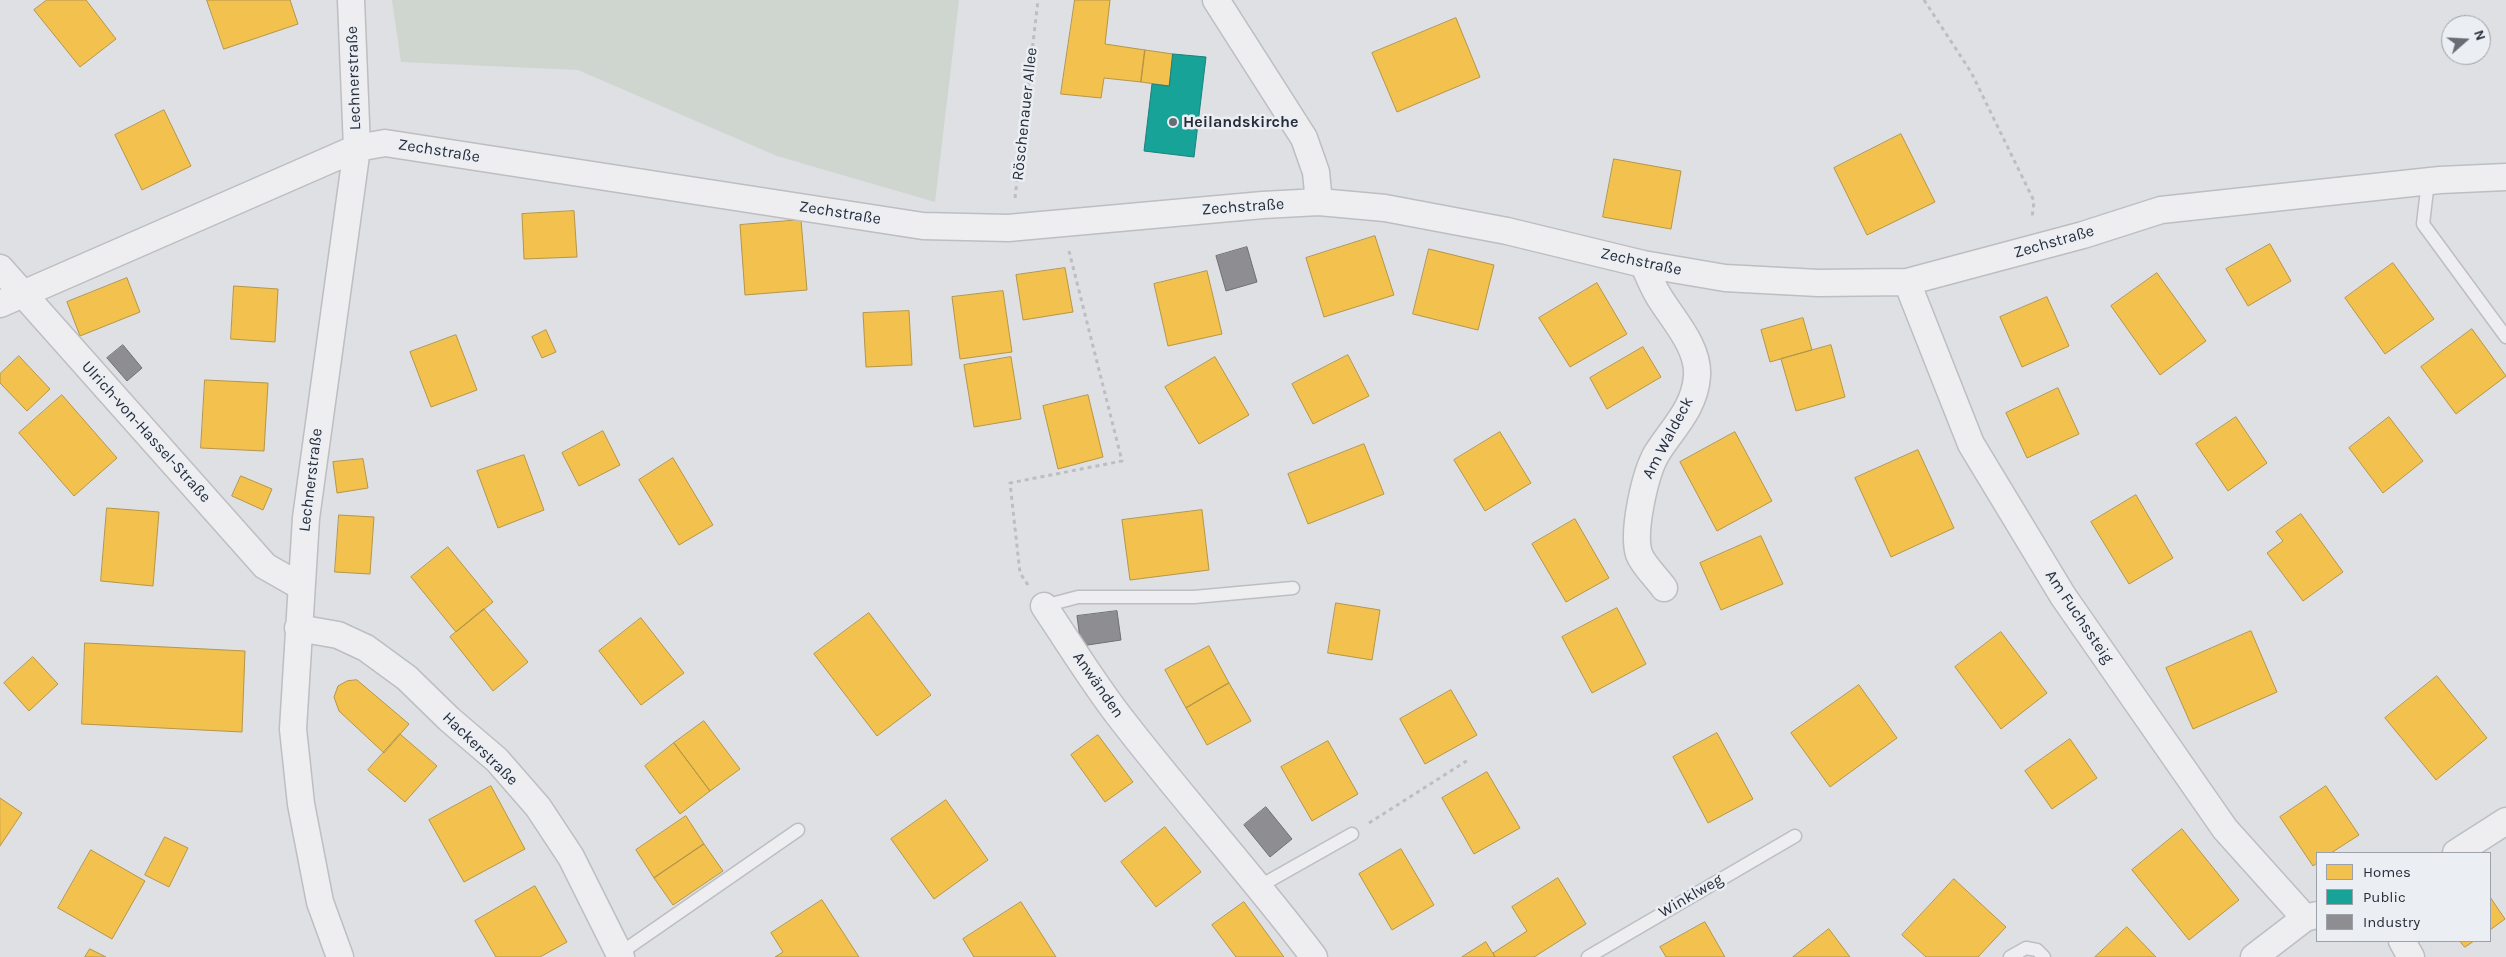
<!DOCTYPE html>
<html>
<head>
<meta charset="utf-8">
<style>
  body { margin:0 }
  #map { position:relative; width:2506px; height:957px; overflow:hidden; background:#dee0e3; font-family:Karla,sans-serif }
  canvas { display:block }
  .legend { position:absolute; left:2316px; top:852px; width:175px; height:90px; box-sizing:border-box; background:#ebeef3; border:1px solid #9da1a9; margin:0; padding:6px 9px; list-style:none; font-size:15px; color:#272d3a }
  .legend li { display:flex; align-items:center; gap:10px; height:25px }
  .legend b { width:25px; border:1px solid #9da1a9 }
  .north { position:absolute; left:2441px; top:15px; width:50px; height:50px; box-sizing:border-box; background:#ebeef3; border:1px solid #9da1a9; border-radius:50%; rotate:71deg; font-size:14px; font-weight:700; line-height:20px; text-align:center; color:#272d3a }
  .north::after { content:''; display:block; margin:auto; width:18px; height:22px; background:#676c75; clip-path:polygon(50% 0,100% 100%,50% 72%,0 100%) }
</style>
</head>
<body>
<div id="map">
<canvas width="2506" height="957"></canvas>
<ul class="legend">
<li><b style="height:14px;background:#f2c14e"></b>Homes</li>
<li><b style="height:14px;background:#17a398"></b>Public</li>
<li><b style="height:14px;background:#8d8d92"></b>Industry</li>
</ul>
<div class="north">N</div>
</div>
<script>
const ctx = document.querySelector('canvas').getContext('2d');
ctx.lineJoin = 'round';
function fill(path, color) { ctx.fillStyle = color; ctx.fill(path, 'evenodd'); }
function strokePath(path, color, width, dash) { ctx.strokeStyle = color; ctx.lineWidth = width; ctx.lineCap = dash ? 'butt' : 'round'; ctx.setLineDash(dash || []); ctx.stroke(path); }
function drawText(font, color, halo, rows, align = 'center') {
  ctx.font = font + ' Karla,sans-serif'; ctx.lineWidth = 5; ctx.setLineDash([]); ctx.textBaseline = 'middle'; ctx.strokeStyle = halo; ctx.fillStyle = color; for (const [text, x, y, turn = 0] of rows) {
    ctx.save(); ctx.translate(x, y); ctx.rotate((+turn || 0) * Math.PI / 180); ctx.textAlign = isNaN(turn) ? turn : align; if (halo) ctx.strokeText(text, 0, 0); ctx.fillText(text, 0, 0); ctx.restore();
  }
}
const green = new Path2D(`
  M 392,0 L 959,0 L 935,202 L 777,156 L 578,70 L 401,62 Z`);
const homes = new Path2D(`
  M 47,0 L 86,0 L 116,39 L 80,67 L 34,10 Z
  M 207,0 L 290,0 L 298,24 L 224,49 Z
  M 1075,0 L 1110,0 L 1105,44 L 1145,50 L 1141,82 L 1104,78 L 1101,98 L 1061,94 Z
  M 1456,18 L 1480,77 L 1397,112 L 1372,53 Z
  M 1145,50 L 1173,54 L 1169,86 L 1141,82 Z
  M 164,110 L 191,166 L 142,190 L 115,135 Z
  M 1901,134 L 1935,202 L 1867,235 L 1834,168 Z
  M 1614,159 L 1681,171 L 1671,229 L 1603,217 Z
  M 574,211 L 577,257 L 524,259 L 522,214 Z
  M 801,220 L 807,290 L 745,295 L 740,225 Z
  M 1375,236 L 1394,295 L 1324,317 L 1306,258 Z
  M 2270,244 L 2291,281 L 2248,306 L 2226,269 Z
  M 1429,249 L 1494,265 L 1478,330 L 1413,314 Z
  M 2393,263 L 2434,319 L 2385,354 L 2345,298 Z
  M 1065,268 L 1073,312 L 1023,320 L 1016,275 Z
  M 1207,271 L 1222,334 L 1168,346 L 1154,284 Z
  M 2157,273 L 2206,341 L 2160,375 L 2111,306 Z
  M 127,278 L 140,312 L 80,336 L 67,302 Z
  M 1597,283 L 1627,334 L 1570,367 L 1539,318 Z
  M 234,286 L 278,289 L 275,342 L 231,339 Z
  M 1003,291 L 1012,352 L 960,359 L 952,297 Z
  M 2047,297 L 2069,346 L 2022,367 L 2000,317 Z
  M 909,311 L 912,365 L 866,367 L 863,313 Z
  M 1803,318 L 1812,350 L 1770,362 L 1761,330 Z
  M 2472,329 L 2506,376 L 2456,414 L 2421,367 Z
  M 546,330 L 556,352 L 542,358 L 532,337 Z
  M 456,335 L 477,390 L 431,407 L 410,352 Z
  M 1831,345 L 1845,397 L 1796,411 L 1781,359 Z
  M 1643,347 L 1661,377 L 1607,409 L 1590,378 Z
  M 1348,355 L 1369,396 L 1313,424 L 1292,384 Z
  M 19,356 L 50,389 L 27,411 L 0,383 L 0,374 Z
  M 1011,357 L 1021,419 L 974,427 L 964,365 Z
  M 1215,357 L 1249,415 L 1199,444 L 1165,387 Z
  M 205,380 L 268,383 L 264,451 L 201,448 Z
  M 2058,388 L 2079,434 L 2027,458 L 2006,413 Z
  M 62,395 L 117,458 L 74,496 L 19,433 Z
  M 1088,395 L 1103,457 L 1058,469 L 1043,406 Z
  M 2236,417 L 2267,463 L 2228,491 L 2196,444 Z
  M 2389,417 L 2423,461 L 2383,493 L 2349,448 Z
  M 603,431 L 620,465 L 579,486 L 562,453 Z
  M 1500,432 L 1531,483 L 1485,511 L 1454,460 Z
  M 1735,432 L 1772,501 L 1717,531 L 1680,462 Z
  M 1364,444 L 1384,494 L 1308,524 L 1288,474 Z
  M 1918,450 L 1954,528 L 1891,557 L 1855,478 Z
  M 524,455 L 544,510 L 498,528 L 477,471 Z
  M 673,458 L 713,525 L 679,545 L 639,480 Z
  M 363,459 L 368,488 L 337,493 L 333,462 Z
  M 241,476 L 272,489 L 263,510 L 232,496 Z
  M 2136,495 L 2173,558 L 2129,584 L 2091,522 Z
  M 107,508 L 159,512 L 153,586 L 101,581 Z
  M 1202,510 L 1209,570 L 1130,580 L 1122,520 Z
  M 2301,514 L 2343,572 L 2303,601 L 2267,553 L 2283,541 L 2276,532 Z
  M 339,515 L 374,517 L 370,574 L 335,572 Z
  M 1575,519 L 1609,578 L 1566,602 L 1532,544 Z
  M 1761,536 L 1783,584 L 1721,610 L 1700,563 Z
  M 448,547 L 493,602 L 456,632 L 411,577 Z
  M 1336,603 L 1380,610 L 1372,660 L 1328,653 Z
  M 1617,608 L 1646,664 L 1592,693 L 1562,637 Z
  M 484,609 L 528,662 L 493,691 L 450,637 Z
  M 869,613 L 931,695 L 877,736 L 814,654 Z
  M 641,618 L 684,673 L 641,705 L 599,651 Z
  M 2251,631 L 2277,692 L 2193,729 L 2166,668 Z
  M 2001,632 L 2047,693 L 2001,729 L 1955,667 Z
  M 85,643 L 245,651 L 242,732 L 82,724 Z
  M 1209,646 L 1229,683 L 1186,708 L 1165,670 Z
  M 33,657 L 58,684 L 29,711 L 4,683 Z
  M 2437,676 L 2487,738 L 2436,780 L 2385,718 Z
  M 357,680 L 409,724 L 384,753 L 339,711 L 334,697 L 338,686 L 347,681 Z
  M 1229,683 L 1251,721 L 1207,745 L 1186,708 Z
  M 1859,685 L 1897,738 L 1830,787 L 1791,733 Z
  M 1451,690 L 1477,735 L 1425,764 L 1400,719 Z
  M 704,721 L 740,769 L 710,791 L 674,743 Z
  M 1717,733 L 1753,799 L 1708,823 L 1673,757 Z
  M 400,734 L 437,766 L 405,802 L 368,770 Z
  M 1098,735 L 1133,782 L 1105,802 L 1071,755 Z
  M 2070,739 L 2097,778 L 2052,809 L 2025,771 Z
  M 1328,741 L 1358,794 L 1312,821 L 1281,767 Z
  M 674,743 L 710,791 L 680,814 L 645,766 Z
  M 1487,772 L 1520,828 L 1474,854 L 1442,798 Z
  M 491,786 L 525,849 L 464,882 L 429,820 Z
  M 2326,786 L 2359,835 L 2331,853 L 2317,853 L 2317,863 L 2313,866 L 2280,817 Z
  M 0,798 L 22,813 L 0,846 Z
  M 946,800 L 988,860 L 934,899 L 891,839 Z
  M 686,816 L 704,844 L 654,878 L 636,850 Z
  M 1165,827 L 1201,872 L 1156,907 L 1121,862 Z
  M 2182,829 L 2239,900 L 2189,940 L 2132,870 Z
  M 165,837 L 188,848 L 169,887 L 145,875 Z
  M 704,844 L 723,871 L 673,905 L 654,878 Z
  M 1401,849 L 1434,905 L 1392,930 L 1359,874 Z
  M 91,850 L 145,881 L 112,939 L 58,908 Z
  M 1558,878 L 1586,924 L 1534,957 L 1495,957 L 1493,953 L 1527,931 L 1512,907 Z
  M 1954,879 L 2006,927 L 1978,957 L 1926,957 L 1902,935 Z
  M 535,886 L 567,942 L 540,957 L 496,957 L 475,921 Z
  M 2490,897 L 2505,919 L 2490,930 Z
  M 822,900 L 859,957 L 775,957 L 783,952 L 771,933 Z
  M 1021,902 L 1056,957 L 974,957 L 963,939 Z
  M 1244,902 L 1284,957 L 1236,957 L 1212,925 Z
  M 1705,922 L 1725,957 L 1666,957 L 1660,947 Z
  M 2127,927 L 2156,957 L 2095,957 Z
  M 1829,929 L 1850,957 L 1793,957 Z
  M 2460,941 L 2474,941 L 2465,947 Z
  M 1486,942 L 1495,957 L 1462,957 Z
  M 90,949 L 106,957 L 85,957 Z`);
const public = new Path2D(`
  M 1173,54 L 1206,57 L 1194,157 L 1144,151 L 1152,84 L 1169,86 Z`);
const industry = new Path2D(`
  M 1247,247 L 1257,282 L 1226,291 L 1216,256 Z
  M 123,345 L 142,368 L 127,381 L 107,358 Z
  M 1117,611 L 1121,640 L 1081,646 L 1077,616 Z
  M 1266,807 L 1292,839 L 1270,857 L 1244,825 Z`);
const path = new Path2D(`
  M 1924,0 L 1971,72 L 2034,201 L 2032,218
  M 1015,198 L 1038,0
  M 1028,585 L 1020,573 L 1010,483 L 1122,461 L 1069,251
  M 1369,823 L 1468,760`);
const service = new Path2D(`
  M 2428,181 L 2423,224 L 2506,337
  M 1044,606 L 1078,597 L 1194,597 L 1293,588
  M 1260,886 L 1352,834
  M 619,954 L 798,830
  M 1588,957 L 1795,836
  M 2010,957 L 2026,948 L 2037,950 L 2044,957`);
const minor = new Path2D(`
  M 1216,0 L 1304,138 L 1316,172 L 1319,202
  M 1643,264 C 1648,274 1652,285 1658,295 C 1672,319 1699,346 1697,376 C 1695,408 1672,429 1657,453 C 1645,473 1632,532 1639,554 C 1643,565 1657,578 1664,588
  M 0,268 L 265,566 L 300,586
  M 1907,282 L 1971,444 L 2063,596 L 2225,829 L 2305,918
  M 0,304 L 357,148 L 385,143 L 923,226 L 1008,228 L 1263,205 L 1319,202 L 1385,208 L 1507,231 L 1643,264 L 1725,278 L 1818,283 L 1907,282 L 2083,235 L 2161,210 L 2440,180 L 2506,177
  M 1044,606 C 1069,643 1092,681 1119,716 C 1182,798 1251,874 1314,957
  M 298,628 L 338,635 L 366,648 L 407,678 L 449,719 L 497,760 L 538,807 L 571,857 L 621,957
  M 2456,853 L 2506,821
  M 2402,941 L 2411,957
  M 340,957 L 320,902 L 301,804 L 293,729 L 306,518 L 357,148 L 351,0
  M 2254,957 L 2305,918 L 2317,915`);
const markers = [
  [1173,122,5,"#676c75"]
];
const streetNames = [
  ["Lechnerstraße",354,78,-92],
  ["Röschenauer Allee",1025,114,-84],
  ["Zechstraße",439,151,9],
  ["Zechstraße",1243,207,-4],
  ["Zechstraße",840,213,9],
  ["Zechstraße",2054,242,-16],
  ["Zechstraße",1641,262,12],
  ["Ulrich-von-Hassel-Straße",146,432,48],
  ["Am Waldeck",1668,438,-62],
  ["Lechnerstraße",311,480,-83],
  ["Am Fuchssteig",2079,617,56],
  ["Anwänden",1098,685,55],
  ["Hackerstraße",480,749,44],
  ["Winklweg",1691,896,-30]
];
const poiNames = [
  ["Heilandskirche",1183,122]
];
fill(green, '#ced6cf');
fill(homes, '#f2c14e');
strokePath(homes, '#b59548', 1);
fill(public, '#17a398');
strokePath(public, '#1c807c', 1);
fill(industry, '#8d8d92');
strokePath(industry, '#6e7078', 1);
strokePath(service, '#bcbec1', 15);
strokePath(minor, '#bcbec1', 29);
strokePath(path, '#bdbec3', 3, [4, 4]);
strokePath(service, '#eeeef0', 12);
strokePath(minor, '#eeeef0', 26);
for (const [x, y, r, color] of markers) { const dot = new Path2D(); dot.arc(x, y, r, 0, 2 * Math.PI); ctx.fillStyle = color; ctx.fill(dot); strokePath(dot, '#ebeef3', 2); }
drawText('16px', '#272d3a', '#ebeef3', streetNames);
drawText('bold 16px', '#272d3a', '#ebeef3', poiNames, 'left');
</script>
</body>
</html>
